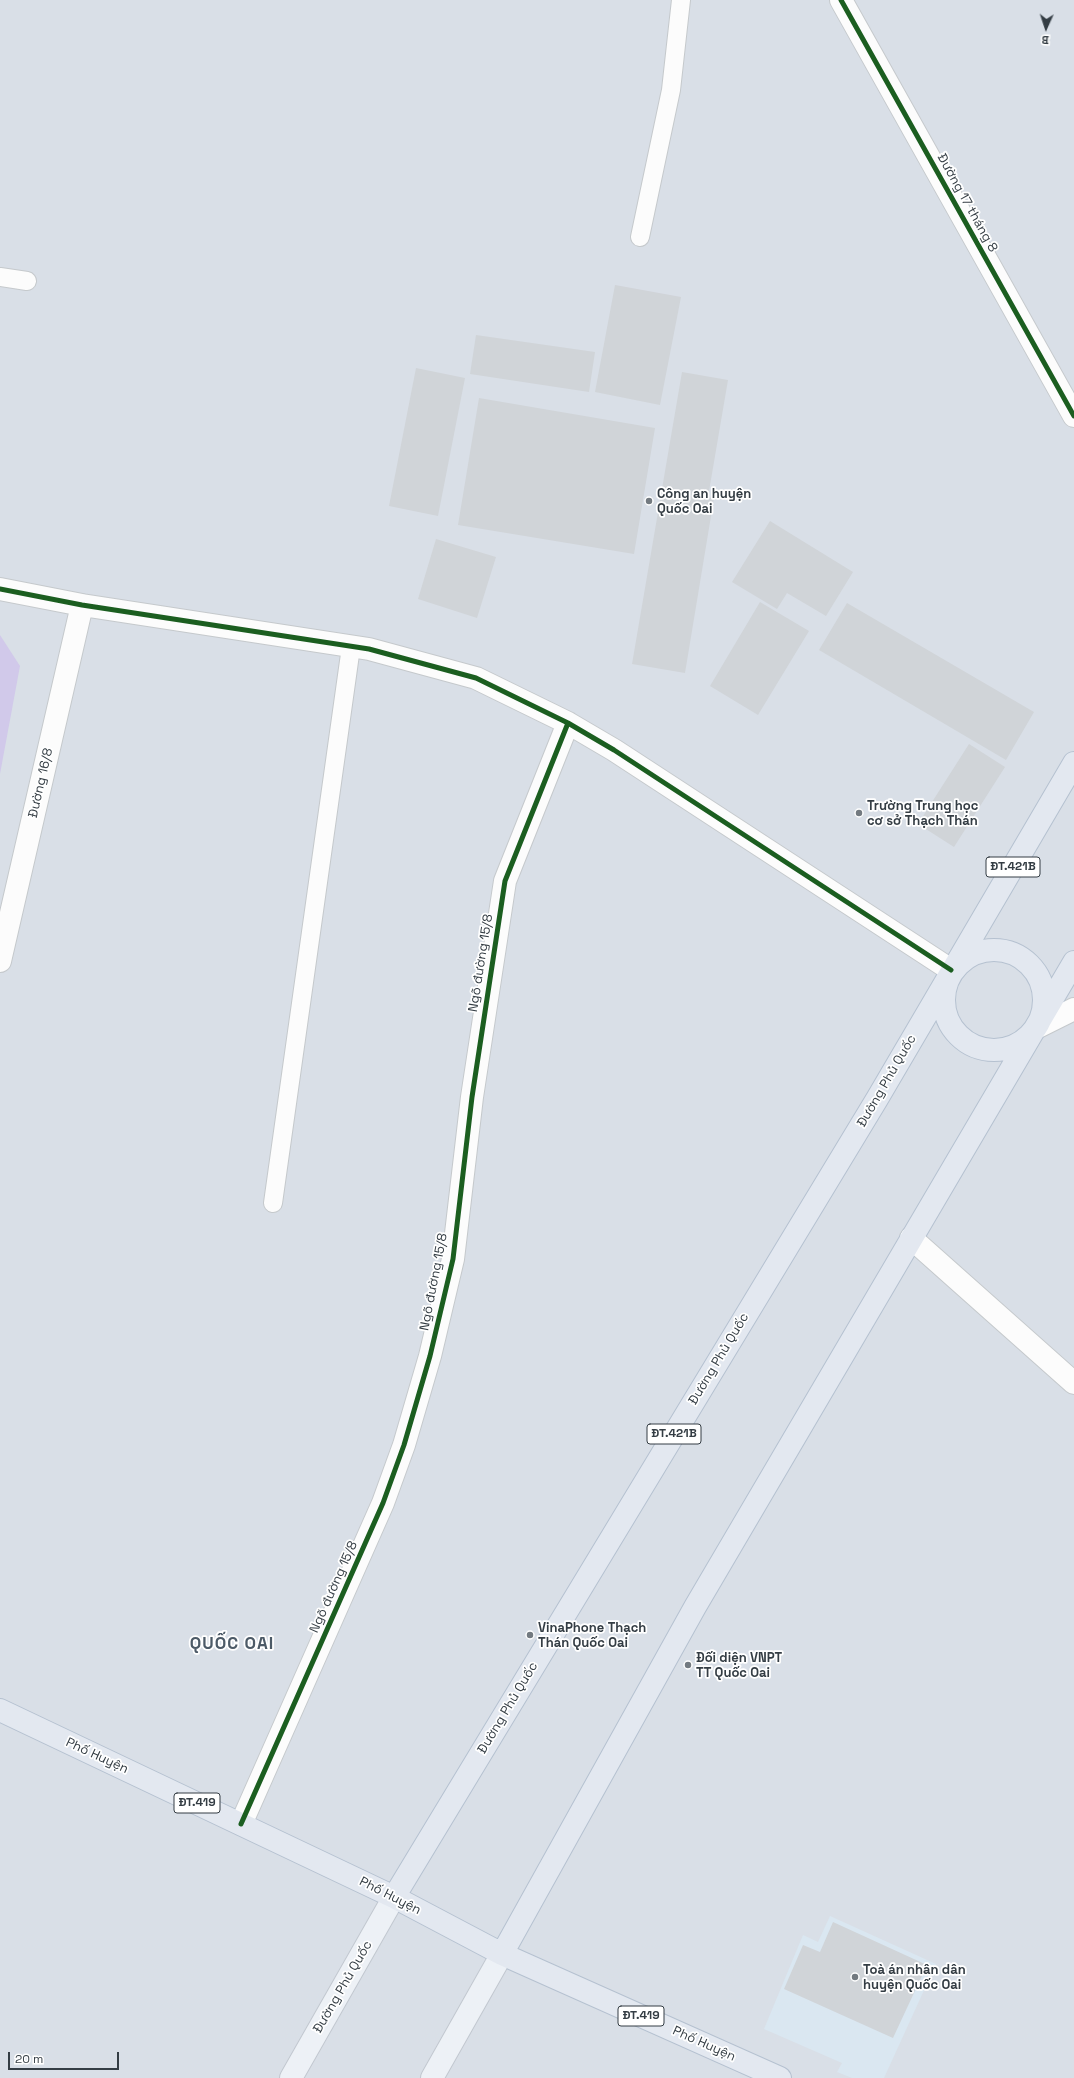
<!DOCTYPE html>
<html>
<head>
<meta charset="utf-8">
<style>
  body { margin:0 }
  #map { position:relative; width:1074px; height:2078px; overflow:hidden; background:#e8ebee; font-family:"Space Grotesk",sans-serif }
  canvas { display:block }
  .north { position:absolute; left:1026px; top:8px; width:40px; height:40px; -webkit-text-stroke:3px #fff; paint-order:stroke; rotate:183deg; font-size:11px; font-weight:700; line-height:16px; text-align:center; color:#343d44 }
  .north::after { content:''; display:block; margin:auto; width:14px; height:18px; background:#343d44; clip-path:polygon(50% 0,100% 100%,50% 72%,0 100%) }
  .scale { position:absolute; left:8px; top:2052px; width:111px; height:18px; box-sizing:border-box; border:2px solid #343d44; border-top:0; padding-left:5px; font-size:12px; line-height:14px; white-space:nowrap; color:#343d44; -webkit-text-stroke:3px #fff; paint-order:stroke }
</style>
</head>
<body>
<div id="map">
<canvas width="1074" height="2078"></canvas>
<div class="north">B</div>
<div class="scale">20 m</div>
</div>
<script>
const ctx = document.querySelector('canvas').getContext('2d');
ctx.lineJoin = 'round';
function fill(path, color) { ctx.fillStyle = color; ctx.fill(path, 'evenodd'); }
function strokePath(path, color, width, dash) { ctx.strokeStyle = color; ctx.lineWidth = width; ctx.lineCap = dash ? 'butt' : 'round'; ctx.setLineDash(dash || []); ctx.stroke(path); }
function drawText(font, color, halo, rows, align = 'center') {
  ctx.font = font + ' "Space Grotesk",sans-serif'; ctx.lineWidth = 3.5; ctx.setLineDash([]); ctx.textBaseline = 'middle'; ctx.strokeStyle = halo; ctx.fillStyle = color; for (const [text, x, y, turn = 0] of rows) {
    ctx.save(); ctx.translate(x, y); ctx.rotate((+turn || 0) * Math.PI / 180); ctx.textAlign = isNaN(turn) ? turn : align; if (halo) ctx.strokeText(text, 0, 0); ctx.fillText(text, 0, 0); ctx.restore();
  }
}
const residential = new Path2D(`
  M 0,0 L 1074,0 L 1074,2078 L 0,2078 Z`);
const commercial = new Path2D(`
  M 830,1916 L 936,1964 L 884,2078 L 852,2078 L 837,2072 L 842,2063 L 764,2029 L 803,1935 L 818,1942 Z`);
const green = new Path2D(`
  M 0,635 L 20,666 L 0,774 Z`);
const building = new Path2D(`
  M 615,285 L 681,297 L 660,405 L 595,392 Z
  M 476,335 L 595,352 L 589,392 L 470,374 Z
  M 416,368 L 465,378 L 438,516 L 389,506 Z
  M 682,372 L 728,380 L 708,497 L 714,498 L 685,673 L 632,664 Z
  M 479,398 L 655,428 L 634,554 L 458,525 Z
  M 770,521 L 853,572 L 826,616 L 787,593 L 777,609 L 732,582 Z
  M 436,539 L 496,557 L 477,618 L 418,599 Z
  M 760,602 L 809,631 L 758,715 L 710,686 Z
  M 847,603 L 1034,712 L 1006,760 L 819,650 Z
  M 969,744 L 1005,767 L 954,847 L 918,824 Z
  M 833,1922 L 927,1965 L 893,2038 L 784,1989 L 803,1945 L 820,1952 Z`);
const service = new Path2D(`
  M 640,237 L 671,90 L 681,0
  M 0,277 L 27,281
  M 273,1203 L 351,647`);
const minor = new Path2D(`
  M 0,589 L 82,605 L 369,649 L 476,678 L 568,723 L 614,750 L 951,970
  M 0,961 L 82,605
  M 911,1238 L 1074,1383
  M 241,1824 L 383,1503 L 404,1445 L 430,1356 L 453,1259 L 472,1097 L 505,881 L 568,723`);
const tertiary = new Path2D(`
  M 841,0 L 1074,416
  M 1036,1028 L 1074,1009`);
const secondary = new Path2D(`
  M 291,2078 L 394,1897
  M 432,2078 L 502,1954`);
const primary = new Path2D(`
  M944 1000a50 50 0 1 1 100 0a50 50 0 1 1-100 0Z
  M 0,1710 L 394,1897 L 502,1954 L 780,2078
  M 394,1897 L 877,1099 L 1074,763
  M 502,1954 L 695,1607 L 1074,962`);
const cycleway = new Path2D(`
  M 841,0 L 1074,416
  M 0,589 L 82,605 L 369,649 L 476,678 L 568,723 L 614,750 L 951,970
  M 241,1824 L 383,1503 L 404,1445 L 430,1356 L 453,1259 L 472,1097 L 505,881 L 568,723`);
const markers = [
  [649,501,4,"#737a80"],
  [859,813,4,"#737a80"],
  [530,1635,4,"#737a80"],
  [688,1665,4,"#737a80"],
  [855,1977,4,"#737a80"]
];
const shields = [
  [1013,867,54],
  [674,1434,54],
  [197,1803,46],
  [641,2016,46]
];
const shieldNames = [
  ["ĐT.421B",1013,867],
  ["ĐT.421B",674,1434],
  ["ĐT.419",197,1803],
  ["ĐT.419",641,2016]
];
const streetNames = [
  ["Đường 17 tháng 8",967,203,61],
  ["Đường 16/8",41,783,-77],
  ["Ngõ đường 15/8",481,963,-81],
  ["Đường Phủ Quốc",887,1081,-60],
  ["Ngõ đường 15/8",434,1282,-79],
  ["Đường Phủ Quốc",719,1359,-59],
  ["Ngõ đường 15/8",334,1587,-66],
  ["Đường Phủ Quốc",508,1708,-59],
  ["Phố Huyện",97,1756,25],
  ["Phố Huyện",390,1896,27],
  ["Đường Phủ Quốc",343,1987,-60],
  ["Phố Huyện",704,2044,24]
];
const poiNames = [
  ["Công an huyện",657,494],
  ["Quốc Oai",657,509],
  ["Trường Trung học",867,806],
  ["cơ sở Thạch Thán",867,821],
  ["VinaPhone Thạch",538,1628],
  ["Thán Quốc Oai",538,1643],
  ["Đối diện VNPT",696,1658],
  ["TT Quốc Oai",696,1673],
  ["Toà án nhân dân",863,1970],
  ["huyện Quốc Oai",863,1985]
];
const districtNames = [
  ["QUỐC OAI",232,1644]
];
fill(residential, '#d9dfe7');
fill(commercial, '#dae7f1');
fill(green, '#d1c9ea');
fill(building, '#d0d4d8');
strokePath(service, '#c5c9cc', 20);
strokePath(minor, '#c5c9cc', 24);
strokePath(tertiary, '#c5c9cc', 24);
strokePath(secondary, '#c2c8d0', 24);
strokePath(primary, '#b5c1d0', 24);
strokePath(service, '#fcfcfc', 18);
strokePath(minor, '#fcfcfc', 22);
strokePath(tertiary, '#fcfcfc', 22);
strokePath(secondary, '#edf1f6', 22);
strokePath(primary, '#e3e8f0', 22);
strokePath(cycleway, '#1b5e20', 5);
for (const [x, y, r, color] of markers) { const dot = new Path2D(); dot.arc(x, y, r, 0, 2 * Math.PI); ctx.fillStyle = color; ctx.fill(dot); strokePath(dot, '#fff', 1.5); }
for (const [x, y, w] of shields) { const box = new Path2D(); box.roundRect(x - w / 2, y - 10, w, 20, 3); ctx.fillStyle = '#fff'; ctx.fill(box); strokePath(box, '#343d44', 1); }
drawText('bold 12px', '#343d44', null, shieldNames);
drawText('13px', '#343d44', '#fff', streetNames);
drawText('bold 13px', '#343d44', '#fff', poiNames, 'left');
ctx.letterSpacing = '1px';
drawText('bold 17px', '#4c5a67', '#fff', districtNames);
ctx.letterSpacing = '0px';
</script>
</body>
</html>
